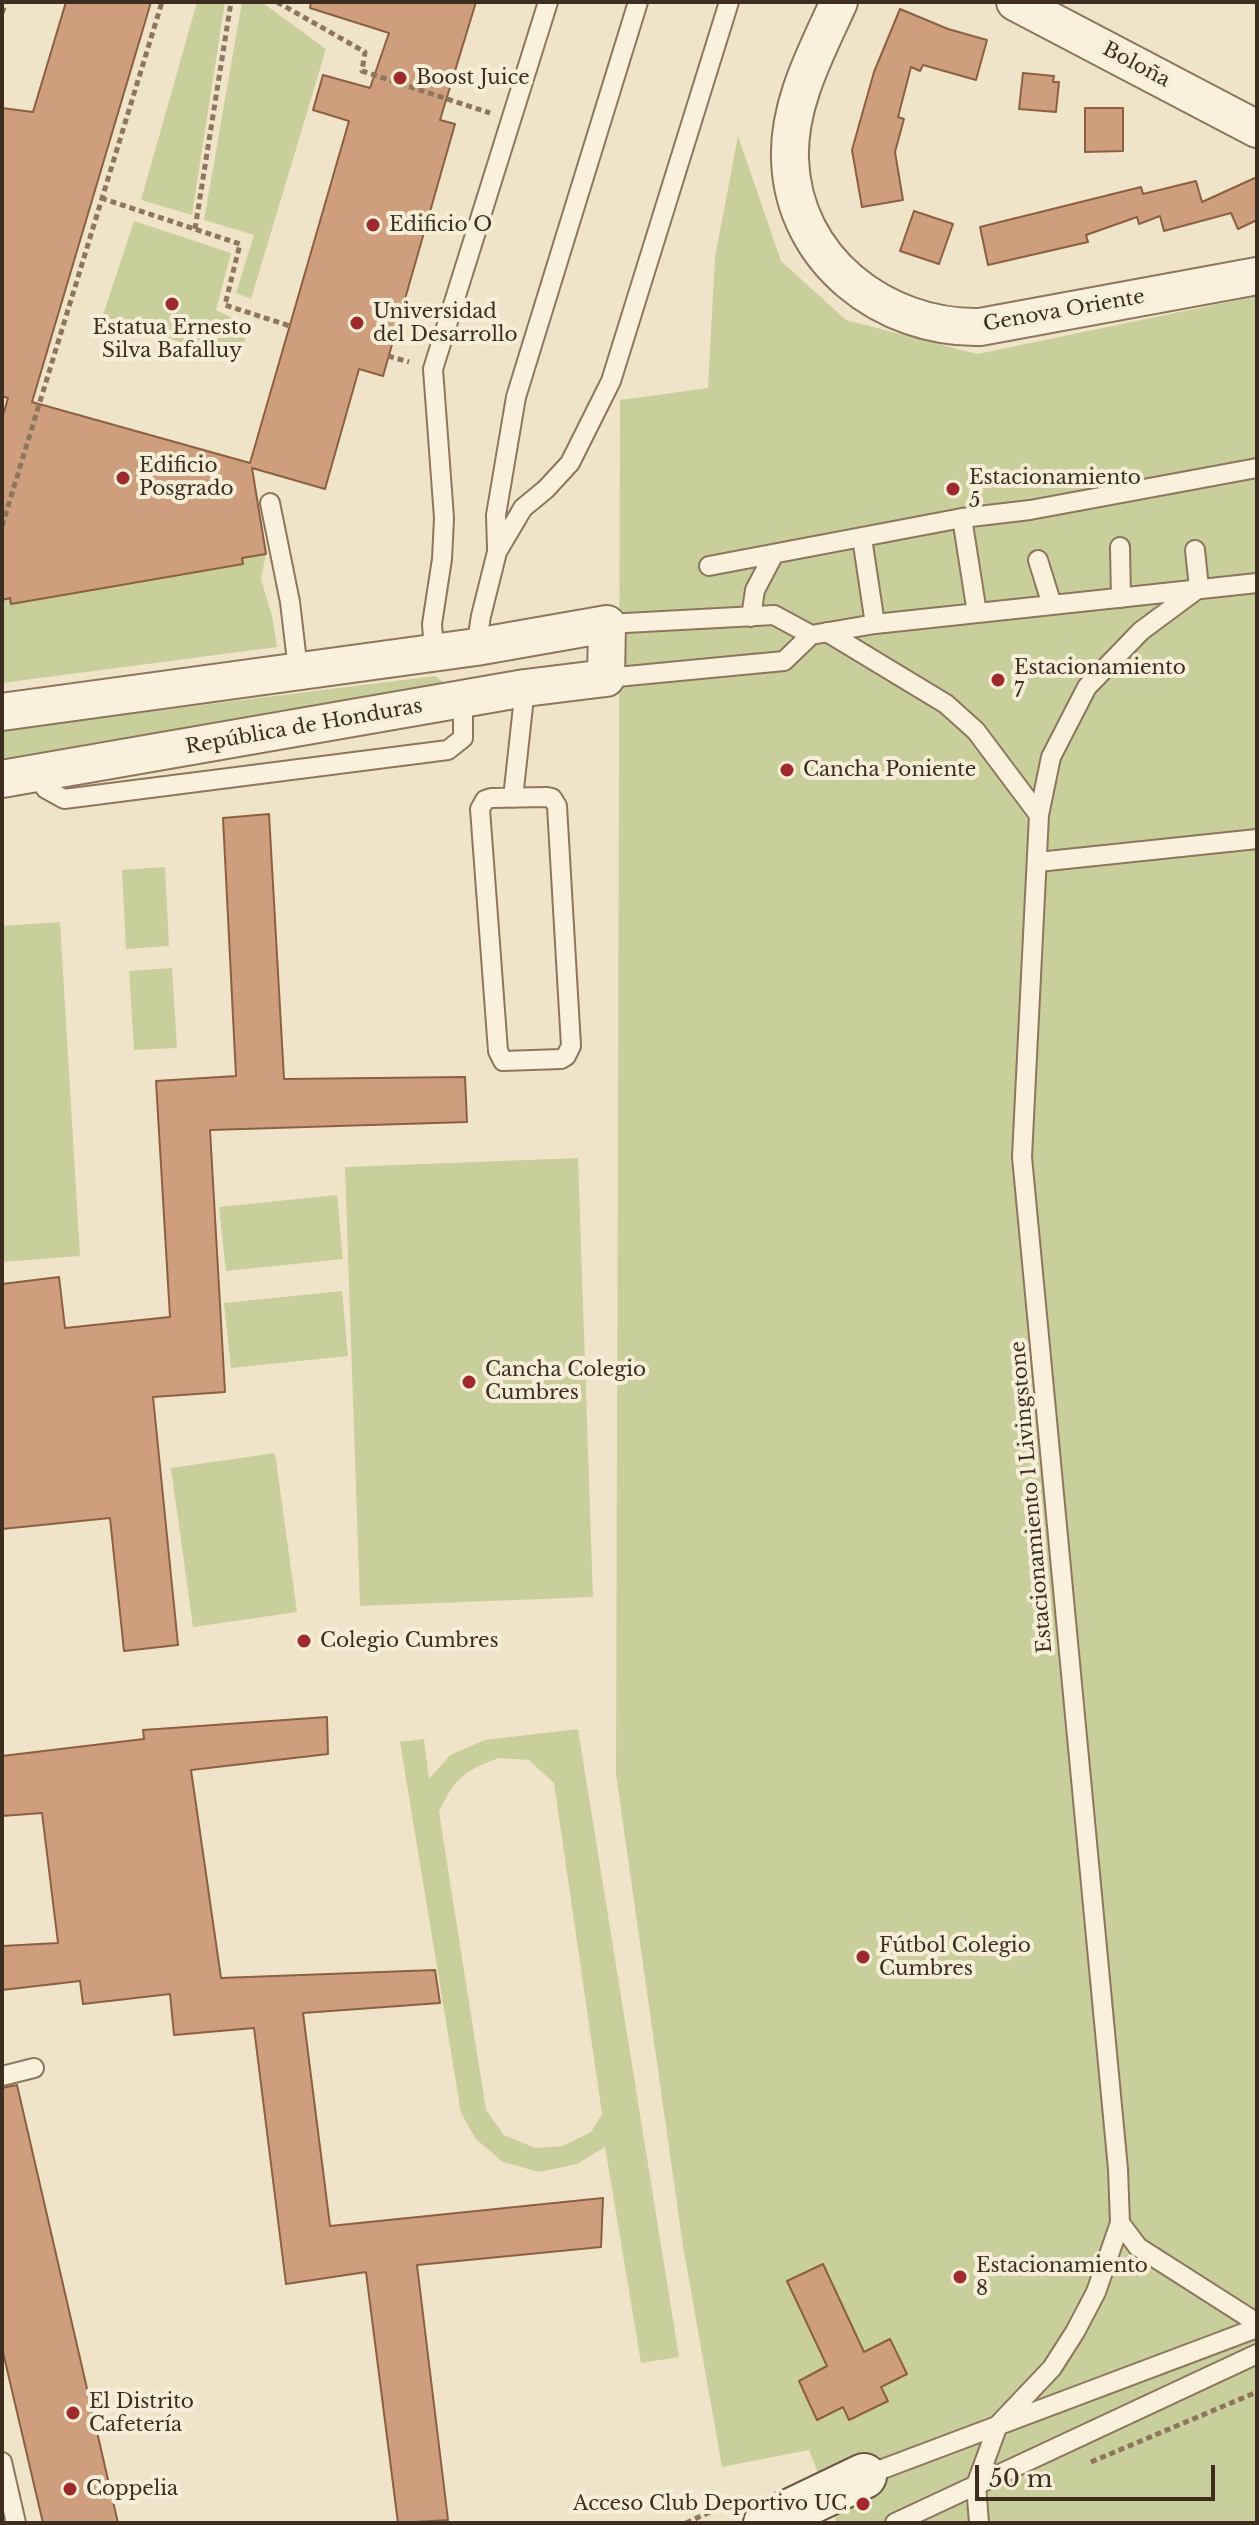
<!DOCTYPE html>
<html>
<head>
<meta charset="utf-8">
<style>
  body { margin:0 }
  #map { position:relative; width:1259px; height:2525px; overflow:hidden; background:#f0e4c8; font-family:"Libre Baskerville",serif }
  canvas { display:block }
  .frame { position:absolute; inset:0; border:4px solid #3d2e20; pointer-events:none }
  .scale { position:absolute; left:975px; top:2465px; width:240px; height:36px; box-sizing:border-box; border:4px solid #3d2e20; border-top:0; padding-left:10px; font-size:24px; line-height:28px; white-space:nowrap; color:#3d2e20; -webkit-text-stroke:6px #f7eed8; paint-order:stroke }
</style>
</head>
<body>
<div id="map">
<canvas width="1259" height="2525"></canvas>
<div class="frame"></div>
<div class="scale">50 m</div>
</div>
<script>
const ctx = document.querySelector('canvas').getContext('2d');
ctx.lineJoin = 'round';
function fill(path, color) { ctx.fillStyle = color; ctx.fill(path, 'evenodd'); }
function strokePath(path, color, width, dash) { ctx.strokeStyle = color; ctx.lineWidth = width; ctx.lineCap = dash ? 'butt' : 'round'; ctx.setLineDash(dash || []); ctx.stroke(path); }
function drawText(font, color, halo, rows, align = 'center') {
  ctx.font = font + ' "Libre Baskerville",serif'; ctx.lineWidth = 8; ctx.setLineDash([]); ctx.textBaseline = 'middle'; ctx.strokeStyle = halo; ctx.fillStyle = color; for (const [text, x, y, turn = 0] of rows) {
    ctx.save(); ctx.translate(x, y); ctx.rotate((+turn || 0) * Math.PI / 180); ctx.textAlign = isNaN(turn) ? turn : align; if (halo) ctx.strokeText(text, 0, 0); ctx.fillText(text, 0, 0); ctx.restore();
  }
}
const green = new Path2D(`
  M 197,2 L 225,2 L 192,215 L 141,200 Z
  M 242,2 L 260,2 L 267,6 L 326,49 L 251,299 L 236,293 L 254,235 L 204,220 Z
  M 738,136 L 781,261 L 846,320 L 977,354 L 1257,296 L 1257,2523 L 837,2523 L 809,2450 L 722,2467 L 683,2246 L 616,1774 L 620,400 L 708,388 L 715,257 Z
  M 134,221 L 231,253 L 216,310 L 249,327 L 239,360 L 102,318 Z
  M 266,554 L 261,579 L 272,616 L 277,647 L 2,683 L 2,600 L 243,564 L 242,558 Z
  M 435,676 L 446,684 L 442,696 L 2,760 L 2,730 Z
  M 165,867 L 169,946 L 126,949 L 122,870 Z
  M 60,922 L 80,1256 L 2,1262 L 2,926 Z
  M 172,968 L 177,1048 L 134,1050 L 129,971 Z
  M 578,1158 L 593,1597 L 360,1606 L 345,1167 Z
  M 337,1195 L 343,1259 L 226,1271 L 219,1207 Z
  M 342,1291 L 348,1356 L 231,1368 L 224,1303 Z
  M 275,1453 L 297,1612 L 193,1627 L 171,1468 Z
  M 578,1729 L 679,2357 L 641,2363 L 605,2147 L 577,2164 L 539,2172 L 503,2162 L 476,2139 L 461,2113 L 400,1742 L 424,1739 L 429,1779 L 450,1755 L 485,1740 ZM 499,1758 L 529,1760 L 554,1783 L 602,2114 L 591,2132 L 563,2146 L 535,2148 L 504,2135 L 486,2110 L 439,1812 C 454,1779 465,1770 499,1758 Z`);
const building = new Path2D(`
  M 66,2 L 151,2 L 32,402 L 250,463 L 349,121 L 313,110 L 323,75 L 370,88 L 389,33 L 310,8 L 311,2 L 476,2 L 440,120 L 455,124 L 383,376 L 359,369 L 325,489 L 252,468 L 266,554 L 242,558 L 243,564 L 11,604 L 10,598 L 2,600 L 2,419 L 8,398 L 2,396 L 2,108 L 33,112 Z
  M 900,9 L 948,29 L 987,40 L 976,80 L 923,65 L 920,71 L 911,67 L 898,117 L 904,119 L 895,152 L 903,200 L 862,207 L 852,150 L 874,72 Z
  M 1023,73 L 1054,76 L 1053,82 L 1059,82 L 1056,112 L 1019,109 Z
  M 1085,108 L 1123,108 L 1123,151 L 1085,152 Z
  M 1257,177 L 1257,220 L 1238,229 L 1231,213 L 1164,231 L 1160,216 L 1139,224 L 1137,217 L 1086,235 L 1088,242 L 988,265 L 980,227 L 1141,187 L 1143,194 L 1196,181 L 1202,202 Z
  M 914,211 L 953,224 L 939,264 L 900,251 Z
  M 269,814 L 284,1079 L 465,1077 L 467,1122 L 210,1130 L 225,1392 L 153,1397 L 178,1645 L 124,1651 L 110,1518 L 2,1529 L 2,1284 L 59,1277 L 65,1328 L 170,1317 L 156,1081 L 236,1076 L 223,818 Z
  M 327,1717 L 328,1754 L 191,1770 L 221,1978 L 435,1970 L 440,2003 L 303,2013 L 330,2226 L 603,2198 L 601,2247 L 417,2265 L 448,2520 L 398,2523 L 366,2272 L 286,2284 L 254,2028 L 174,2035 L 170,1994 L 83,2004 L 80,1981 L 2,1990 L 2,1946 L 58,1943 L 42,1813 L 2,1816 L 2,1756 L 144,1739 L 143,1730 Z
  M 17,2085 L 118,2523 L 43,2523 L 2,2348 L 2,2088 Z
  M 823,2264 L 864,2352 L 890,2339 L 907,2374 L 881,2387 L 888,2401 L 849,2420 L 843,2407 L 817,2420 L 799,2381 L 827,2366 L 787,2281 Z`);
const path = new Path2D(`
  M 277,2 L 365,52 L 362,71 L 490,113
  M 2,13 L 6,2
  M 101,198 L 240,244 L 225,305 L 290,326
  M 195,229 L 231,2
  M 388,356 L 409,362
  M 2,526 L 162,2
  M 1091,2462 L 1257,2392
  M 686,2523 L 736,2500`);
const lane = new Path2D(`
  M 270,503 L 290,602 L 298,670
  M 962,518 L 977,613
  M 862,538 L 875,624
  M 1120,547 L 1121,598
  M 497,549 L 496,515 L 516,397 L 638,2
  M 1195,550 L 1199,588
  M 1038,560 L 1052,605
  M 709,566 L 962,518 L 1030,510 L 1257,468
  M 751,617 L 755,590 L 774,554
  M 607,624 L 774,615 L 811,635
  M 827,632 L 946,704 L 976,731 L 1039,815
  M 476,647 L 481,616 L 497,552 L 523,508 L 546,489 L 570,463 L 611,381 L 729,2
  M 434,652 L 432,624 L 442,559 L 444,518 L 433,369 L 548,2
  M 606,678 L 784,661 L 811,635 L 875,624 L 1257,583
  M 35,773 L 46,789 L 64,799 L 448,750 L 463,738 L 463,700
  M 547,797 L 552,798 L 557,806 L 571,1046 L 566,1056 L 561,1059 L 503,1061 L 498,1051 L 480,809 L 485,800 L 491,798 Z
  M 513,798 L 525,688
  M 1038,862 L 1257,839
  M 2,2076 L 34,2068
  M 1120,2223 L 1138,2247 L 1257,2323
  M 2,2462 L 16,2523
  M 864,2476 L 1257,2328
  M 895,2523 L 1257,2354
  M 979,2523 L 976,2485 L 998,2425 L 1052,2368 L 1075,2332 L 1096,2292 L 1120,2223 L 1118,2169 L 1022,1157 L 1039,815 L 1051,757 L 1087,687 L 1141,631 L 1199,588`);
const street = new Path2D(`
  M 839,2 C 817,51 788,103 790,159 C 793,260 884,329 980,327 L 1257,276
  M 1015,2 L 1257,129
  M 2,712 L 476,647 L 607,624 L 606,678 L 525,688 L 2,779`);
const secondary = new Path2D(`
  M 766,2523 L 864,2476`);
const markers = [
  [400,78,8,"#9e2a2b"],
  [373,225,8,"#9e2a2b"],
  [172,304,8,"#9e2a2b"],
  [357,323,8,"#9e2a2b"],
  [123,478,8,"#9e2a2b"],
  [953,489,8,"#9e2a2b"],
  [998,680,8,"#9e2a2b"],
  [787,770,8,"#9e2a2b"],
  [469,1382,8,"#9e2a2b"],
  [304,1641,8,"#9e2a2b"],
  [863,1957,8,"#9e2a2b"],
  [960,2277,8,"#9e2a2b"],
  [73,2413,8,"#9e2a2b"],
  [70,2489,8,"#9e2a2b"],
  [863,2504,8,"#9e2a2b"]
];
const streetNames = [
  ["Boloña",1136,65,28],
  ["Genova Oriente",1064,311,-10],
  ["República de Honduras",304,727,-10],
  ["Estacionamiento 1 Livingstone",1032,1497,-95]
];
const poiNames = [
  ["Boost Juice",416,78],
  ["Edificio O",389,225],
  ["Universidad",373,312],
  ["del Desarrollo",373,335],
  ["Estatua Ernesto",172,328,"center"],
  ["Silva Bafalluy",172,351,"center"],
  ["Edificio",139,466],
  ["Posgrado",139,489],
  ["Estacionamiento",969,478],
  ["5",969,501],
  ["Estacionamiento",1014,668],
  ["7",1014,691],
  ["Cancha Poniente",803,770],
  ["Cancha Colegio",485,1370],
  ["Cumbres",485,1393],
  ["Colegio Cumbres",320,1641],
  ["Fútbol Colegio",879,1946],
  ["Cumbres",879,1969],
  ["Estacionamiento",976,2266],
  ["8",976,2289],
  ["El Distrito",89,2402],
  ["Cafetería",89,2425],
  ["Coppelia",86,2489],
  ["Acceso Club Deportivo UC",847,2504,"right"]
];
fill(green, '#c9cf9b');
fill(building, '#cf9f7d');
strokePath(building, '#8d5f41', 2);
strokePath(lane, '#8d765c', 22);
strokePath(street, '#8d765c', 40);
strokePath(secondary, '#6f573f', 48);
strokePath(path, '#8d765c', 5, [6, 4]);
strokePath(lane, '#faf1dc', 18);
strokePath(street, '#faf1dc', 36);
strokePath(secondary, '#faf1dc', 44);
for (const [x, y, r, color] of markers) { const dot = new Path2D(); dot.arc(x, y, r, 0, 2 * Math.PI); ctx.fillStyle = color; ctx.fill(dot); strokePath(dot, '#f7eed8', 3); }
drawText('20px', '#3d2e20', '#f7eed8', streetNames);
drawText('20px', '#3d2e20', '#f7eed8', poiNames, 'left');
</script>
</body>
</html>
